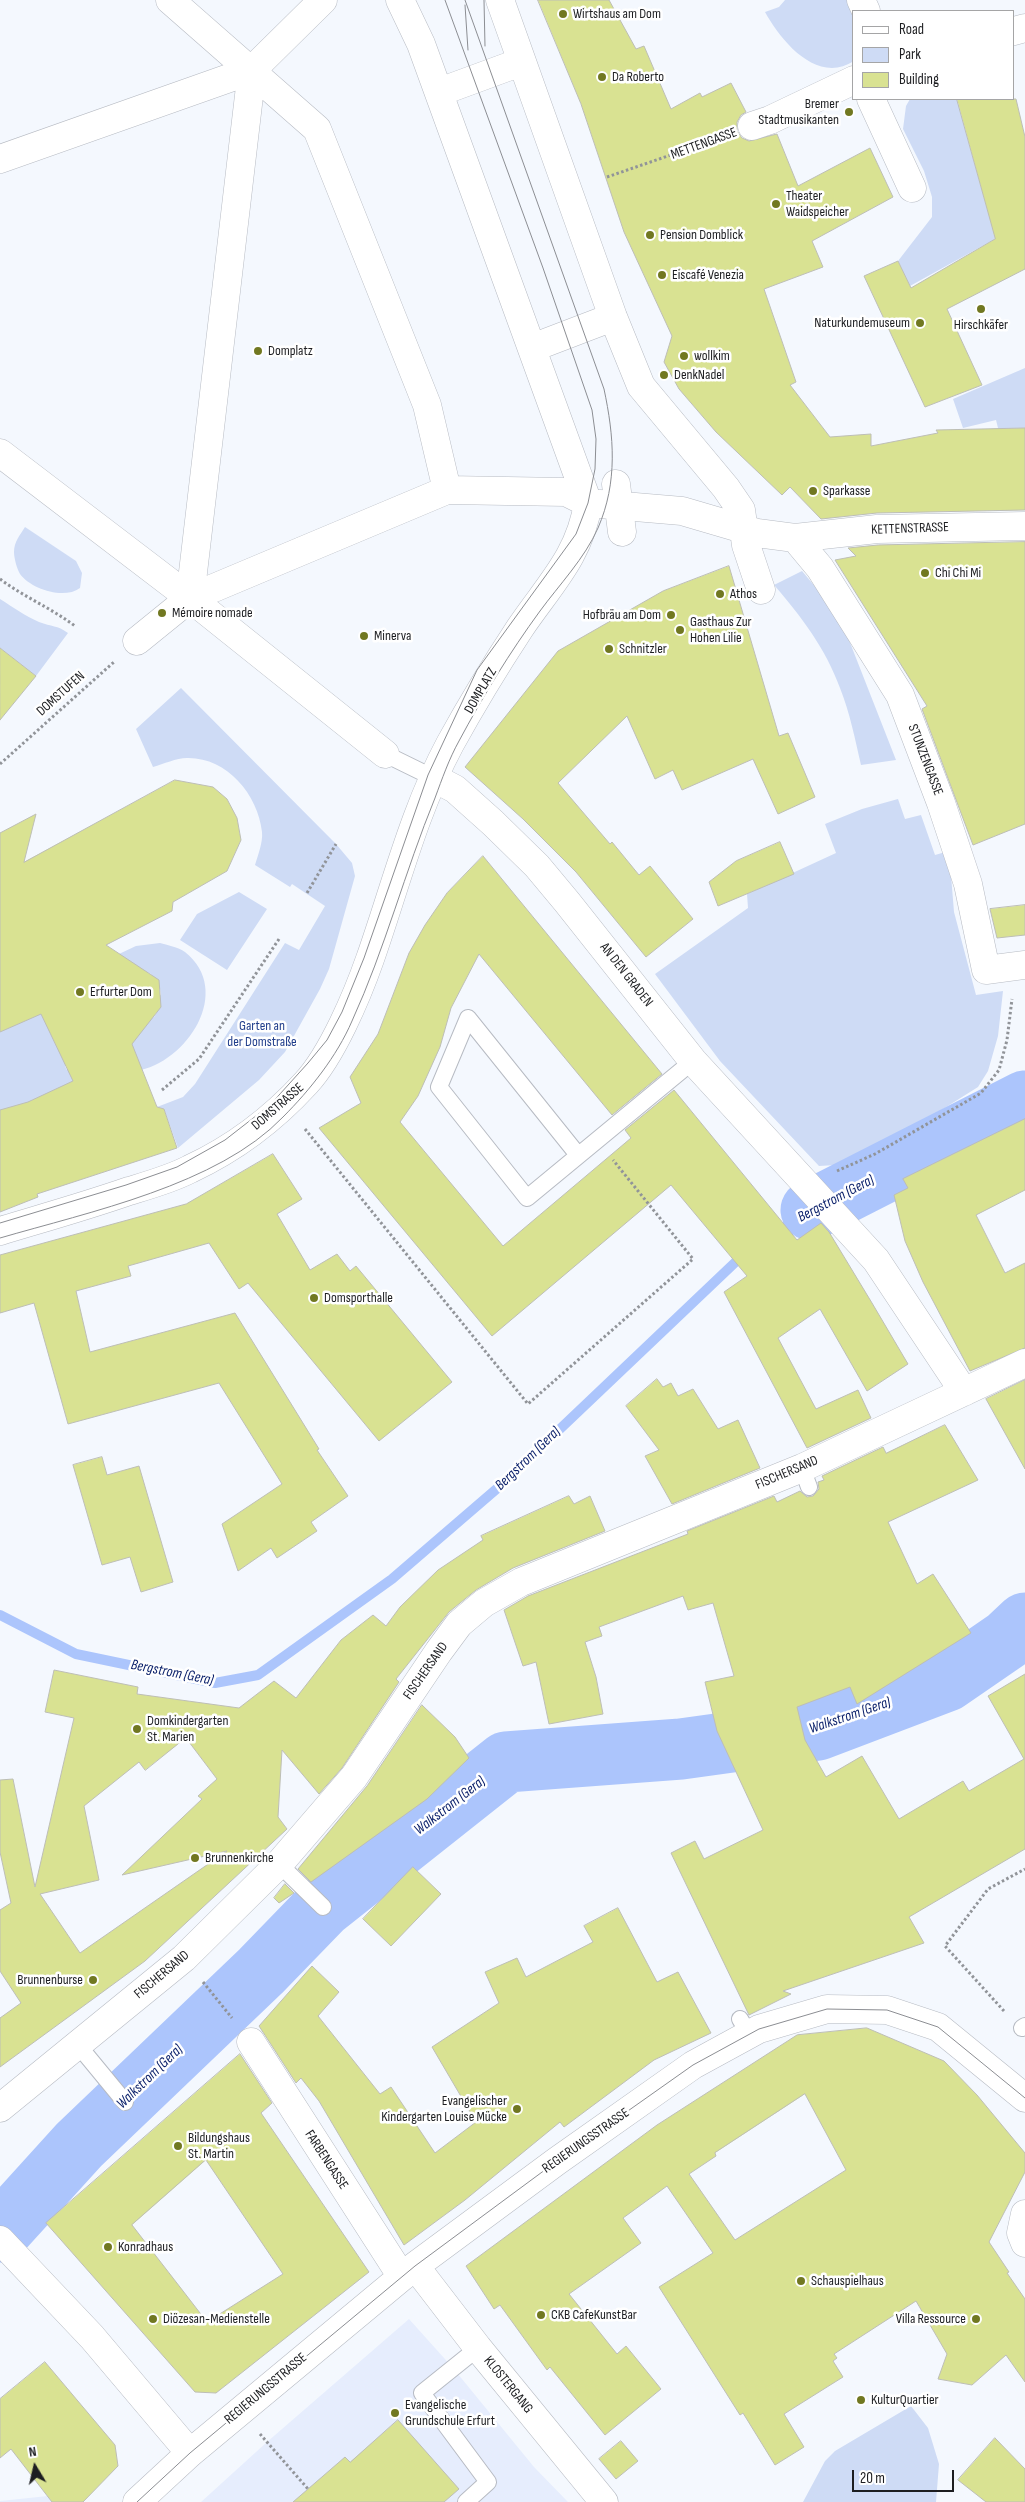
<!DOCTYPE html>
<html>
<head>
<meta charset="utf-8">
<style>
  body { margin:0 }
  #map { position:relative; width:1025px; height:2502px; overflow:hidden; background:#f4f8fe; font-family:"Sofia Sans Condensed",sans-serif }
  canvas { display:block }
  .legend { position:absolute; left:852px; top:10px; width:162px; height:90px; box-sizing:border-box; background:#fff; border:1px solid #a5a5a6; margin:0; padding:6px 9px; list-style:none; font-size:15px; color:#1d1e21 }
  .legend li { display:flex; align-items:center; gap:10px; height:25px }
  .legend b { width:25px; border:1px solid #a5a5a6 }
  .north { position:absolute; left:10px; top:2442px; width:50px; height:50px; -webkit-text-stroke:4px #fff; paint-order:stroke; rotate:351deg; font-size:14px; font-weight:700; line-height:20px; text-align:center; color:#1d1e21 }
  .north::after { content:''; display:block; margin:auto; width:18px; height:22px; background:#1d1e21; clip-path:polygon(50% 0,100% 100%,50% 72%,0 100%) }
  .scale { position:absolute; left:852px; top:2470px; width:102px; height:22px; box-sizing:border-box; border:2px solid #1d1e21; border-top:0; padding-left:6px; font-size:15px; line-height:18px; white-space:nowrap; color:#1d1e21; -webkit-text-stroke:4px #fff; paint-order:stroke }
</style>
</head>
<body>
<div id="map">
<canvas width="1025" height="2502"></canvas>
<ul class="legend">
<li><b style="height:6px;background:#fff"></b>Road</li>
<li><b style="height:14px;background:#cedbf5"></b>Park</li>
<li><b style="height:14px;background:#d9e292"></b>Building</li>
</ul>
<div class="north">N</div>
<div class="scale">20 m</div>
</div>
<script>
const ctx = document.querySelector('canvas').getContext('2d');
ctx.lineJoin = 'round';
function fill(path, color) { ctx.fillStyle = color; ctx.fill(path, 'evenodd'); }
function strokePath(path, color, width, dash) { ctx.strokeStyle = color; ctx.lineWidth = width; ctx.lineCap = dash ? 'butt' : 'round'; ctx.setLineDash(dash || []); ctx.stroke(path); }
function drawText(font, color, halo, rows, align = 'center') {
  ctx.font = font + ' "Sofia Sans Condensed",sans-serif'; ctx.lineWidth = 5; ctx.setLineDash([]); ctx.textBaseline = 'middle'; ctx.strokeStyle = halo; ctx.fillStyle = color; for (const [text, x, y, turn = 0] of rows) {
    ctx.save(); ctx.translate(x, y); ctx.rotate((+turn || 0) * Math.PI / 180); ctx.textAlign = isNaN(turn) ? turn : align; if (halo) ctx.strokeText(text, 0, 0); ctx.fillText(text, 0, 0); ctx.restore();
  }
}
const built = new Path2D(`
  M 409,2319 L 453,2368 L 534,2467 L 568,2502 L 201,2502 L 267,2442 Z
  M 48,2496 L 52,2502 L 0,2502 L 0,2501 Z`);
const green = new Path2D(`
  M 785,0 L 847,0 L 854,13 L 854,61 C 817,85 781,41 765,12 L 779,7 Z
  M 910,99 L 957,99 L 995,239 L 910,286 L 898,261 L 932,217 L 932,197 L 924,171 L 903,129 L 906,106 Z
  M 1025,368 L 1025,428 L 998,428 L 996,420 L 963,428 L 953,399 Z
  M 25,527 L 76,561 L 82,573 L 80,588 C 64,600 31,589 20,574 C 17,569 14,558 14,552 C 14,542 20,535 25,527 Z
  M 802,571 L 823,596 L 847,635 L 896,760 L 861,765 C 855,739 850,713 840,688 C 826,649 801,616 774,585 Z
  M 0,599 C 13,607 25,616 39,622 C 52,627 57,625 68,633 L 36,676 L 0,648 Z
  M 181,688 L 336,844 L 352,863 L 355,876 L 329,969 L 320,989 L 285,1052 L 259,1080 L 178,1148 L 164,1109 L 157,1107 L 183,1097 L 195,1084 L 285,943 L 299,950 L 325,906 L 292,884 L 290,887 L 255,865 C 258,855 263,842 262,832 C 258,794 226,757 187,758 C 176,758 164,764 153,767 L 136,729 Z
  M 898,799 L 905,819 L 921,815 L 935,855 L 949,851 L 954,912 L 976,995 L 1003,991 L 998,1036 L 988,1071 L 978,1087 L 943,1109 L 883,1142 L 836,1165 L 819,1166 L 720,1061 L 655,974 L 748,908 L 747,894 L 836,853 L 825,824 L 862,809 Z
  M 239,892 L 267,909 L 227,970 L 180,940 L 197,914 Z
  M 160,943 C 167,945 178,947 185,952 C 234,991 187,1063 136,1071 L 117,1029 L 154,1017 L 157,1012 L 152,1008 L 154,997 L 161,995 L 160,989 L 153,989 L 151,974 L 146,972 L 89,968 L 136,946 Z
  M 41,1002 L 56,1045 L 70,1063 L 65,1066 L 67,1070 L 72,1068 L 81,1088 L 32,1100 L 29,1102 L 30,1105 L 0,1112 L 0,1029 Z
  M 911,2406 L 928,2428 L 939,2464 L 936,2502 L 803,2502 L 825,2461 L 835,2451 Z`);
const stream = new Path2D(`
  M 776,1233 L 811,1210
  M 0,1615 L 76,1654 L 215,1683 L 258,1675 L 392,1579 L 500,1486 L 745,1253`);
const river = new Path2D(`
  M 811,1210 L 1025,1101
  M 0,2232 L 79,2145 L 261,1971 L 323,1907 L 506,1762 L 681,1749 L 818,1730 L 947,1681 L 1008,1639 L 1025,1623`);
const building = new Path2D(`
  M 538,0 L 609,0 L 636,49 L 644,46 L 671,109 L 700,93 L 702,97 L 731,83 L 746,112 L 741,115 L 737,122 L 737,131 L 742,138 L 749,141 L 777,134 L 798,186 L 870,148 L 893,197 L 812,241 L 823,267 L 764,289 L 796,382 L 790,385 L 830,437 L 871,434 L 871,446 L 938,433 L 936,430 L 1025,428 L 1025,510 L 877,513 L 821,519 L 790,487 L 782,495 L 716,432 L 679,389 L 664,362 L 672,336 L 624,232 L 581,104 Z
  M 957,99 L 1016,99 L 1025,137 L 1025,269 L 947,309 L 982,385 L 925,407 L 864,276 L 898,261 L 911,288 L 995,239 Z
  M 1025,542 L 1025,824 L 973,845 L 922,709 L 927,706 L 835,560 L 856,556 L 848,548 L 878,545 Z
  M 729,566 L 779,736 L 788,733 L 815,797 L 778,814 L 753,759 L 682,790 L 673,770 L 655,779 L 627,716 L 558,783 L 610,844 L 612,842 L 639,875 L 650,866 L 693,919 L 646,957 L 576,872 L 523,819 L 465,767 L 558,651 L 663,591 Z
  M 0,648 L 36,676 L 0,720 Z
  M 175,780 L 213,787 L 227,799 L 237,818 L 241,840 L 227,871 L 173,902 L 172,911 L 106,945 L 159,980 L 161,1007 L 132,1044 L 157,1107 L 164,1109 L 177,1148 L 37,1194 L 38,1197 L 0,1212 L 0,1110 L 28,1102 L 73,1081 L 41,1014 L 0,1032 L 0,833 L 36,814 L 24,862 Z
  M 780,842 L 794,874 L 718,906 L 709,882 L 736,861 Z
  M 483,856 L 662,1074 L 612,1115 L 479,954 L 451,1008 L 440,1047 L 418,1096 L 400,1122 L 503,1246 L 631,1138 L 625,1130 L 674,1090 L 797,1240 L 821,1223 L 829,1232 L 872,1303 L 908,1364 L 867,1391 L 820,1309 L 778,1338 L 816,1409 L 858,1390 L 871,1418 L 807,1448 L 724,1292 L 747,1276 L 671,1185 L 492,1336 L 319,1128 L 361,1103 L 350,1077 L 378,1034 L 409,953 L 425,925 L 447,893 Z
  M 1025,905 L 1025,935 L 997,938 L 990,909 Z
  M 1025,1119 L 1025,1190 L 976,1215 L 1005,1273 L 1025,1263 L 1025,1348 L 970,1371 L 923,1282 L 905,1241 L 894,1195 L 908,1188 L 903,1179 Z
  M 273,1154 L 302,1199 L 277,1214 L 310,1270 L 337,1254 L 350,1271 L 356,1266 L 452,1382 L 379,1441 L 248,1283 L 239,1289 L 209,1243 L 128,1266 L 131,1276 L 76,1291 L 90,1352 L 235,1313 L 319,1449 L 317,1450 L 348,1496 L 311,1522 L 317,1531 L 277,1558 L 271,1548 L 238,1571 L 222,1524 L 282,1484 L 219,1383 L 68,1424 L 34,1303 L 0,1313 L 0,1255 L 186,1204 Z
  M 657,1379 L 663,1387 L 671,1383 L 678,1396 L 693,1389 L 718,1429 L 738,1420 L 760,1468 L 672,1504 L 645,1456 L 659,1450 L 626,1406 Z
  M 1025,1380 L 1025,1469 L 986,1399 Z
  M 945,1425 L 978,1480 L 888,1522 L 917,1584 L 933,1574 L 971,1633 L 857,1704 L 850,1687 L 797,1707 L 805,1740 L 826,1777 L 862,1756 L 899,1819 L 963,1781 L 969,1791 L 1024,1759 L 988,1696 L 1025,1674 L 1025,1849 L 909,1917 L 924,1943 L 783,1991 L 791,1994 L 749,2015 L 671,1853 L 695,1841 L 704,1859 L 763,1830 L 717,1731 L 705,1682 L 734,1676 L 713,1603 L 688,1610 L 683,1596 L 599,1627 L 602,1636 L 585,1642 L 596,1677 L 603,1714 L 549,1724 L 536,1662 L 523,1666 L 504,1610 L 528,1596 L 688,1534 L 687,1531 L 774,1496 L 777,1502 L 800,1491 L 807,1497 L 813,1496 L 819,1489 L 818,1482 L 824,1480 L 822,1476 L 883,1447 L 886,1453 Z
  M 102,1457 L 107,1475 L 139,1466 L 173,1582 L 141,1592 L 130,1557 L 102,1565 L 73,1465 Z
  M 569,1496 L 574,1504 L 590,1496 L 605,1531 L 513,1568 L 476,1590 L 449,1612 L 396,1679 L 399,1682 L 342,1768 L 319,1794 L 282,1750 L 278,1817 L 287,1829 L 145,1961 L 0,2067 L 0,2018 L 21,2003 L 0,1971 L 0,1910 L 11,1903 L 0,1852 L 0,1780 L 13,1779 L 35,1887 L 74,1718 L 45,1712 L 54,1670 L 138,1687 L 137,1694 L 239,1708 L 274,1681 L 296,1698 L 341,1640 L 373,1615 L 386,1626 L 400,1607 L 438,1570 L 483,1540 L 481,1536 ZM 186,1738 L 217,1779 L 198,1796 L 202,1799 L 122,1875 L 227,1851 L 80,1953 L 40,1894 L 99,1880 L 84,1806 L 139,1762 L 145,1770 Z
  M 422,1705 L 455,1737 L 469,1758 L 427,1799 L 311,1882 L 298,1869 L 367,1786 Z
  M 413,1867 L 441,1894 L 391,1946 L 363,1919 Z
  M 285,1884 L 294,1893 L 279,1903 L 274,1898 Z
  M 618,1908 L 657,1982 L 678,1972 L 711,2033 L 654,2060 L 564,2127 L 560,2122 L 465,2200 L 404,2245 L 319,2101 L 301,2078 L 296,2083 L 259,2026 L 312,1966 L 339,1992 L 318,2016 L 380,2094 L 391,2087 L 435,2153 L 476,2122 L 432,2047 L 499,2003 L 485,1972 L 517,1958 L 526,1977 L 593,1942 L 584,1926 Z
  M 867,2028 L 944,2061 L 977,2095 L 1025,2153 L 1025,2172 L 989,2242 L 1009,2272 L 1007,2273 L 1025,2299 L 1025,2382 L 1006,2355 L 972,2385 L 938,2379 L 947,2354 L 916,2301 L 834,2354 L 837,2358 L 833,2361 L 843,2377 L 784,2414 L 804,2447 L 775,2465 L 743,2413 L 740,2415 L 659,2287 L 713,2253 L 667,2186 L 623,2218 L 641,2243 L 569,2294 L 617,2354 L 626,2346 L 661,2389 L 605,2435 L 550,2367 L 547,2370 L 500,2305 L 494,2309 L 466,2266 L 657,2125 L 797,2035 ZM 805,2094 L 846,2170 L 735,2240 L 689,2174 L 716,2156 L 715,2153 Z
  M 240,2054 L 272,2103 L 261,2113 L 369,2272 L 216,2393 L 195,2392 L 46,2223 ZM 206,2160 L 283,2274 L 207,2322 L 132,2225 Z
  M 45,2362 L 115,2445 L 118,2466 L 83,2502 L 52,2502 L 11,2449 L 0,2458 L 0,2399 Z
  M 398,2420 L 459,2489 L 444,2502 L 293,2502 L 345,2457 L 350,2462 Z
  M 995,2438 L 1025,2469 L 1025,2502 L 986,2502 L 958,2480 Z
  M 621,2441 L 638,2461 L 616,2479 L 599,2459 Z`);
const path = new Path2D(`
  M 607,177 L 723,137
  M 0,579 C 24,597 51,608 75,626
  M 0,764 L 114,662
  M 307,893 L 336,844
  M 162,1090 L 199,1059 L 279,939
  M 305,1129 L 528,1404 L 693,1259 L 613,1160
  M 837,1171 L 875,1154 L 981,1093 L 999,1070 L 1007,1040 L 1012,999
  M 203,1982 L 232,2018
  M 1004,2011 L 945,1946 L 988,1889 L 1025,1869
  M 260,2434 L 308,2489`);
const lane = new Path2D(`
  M 385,754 L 434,778
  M 578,1155 L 468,1018 L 439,1087 L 527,1198 L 693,1061
  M 802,1468 L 809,1487
  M 279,1864 L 323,1907
  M 740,2019 L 749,2034
  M 1022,2028 L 1025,2026
  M 78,2045 L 125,2102
  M 466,2502 L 488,2482 L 422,2393 L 478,2348`);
const street = new Path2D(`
  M 170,0 L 317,129 L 427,405 L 447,490 L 566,492 L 588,503 L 682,511 L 757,533 L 795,538 L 877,529 L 1025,526
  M 500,0 L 613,317 L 641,386 L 726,488 L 741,510 L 746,545 L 761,590
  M 861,0 L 866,11
  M 1014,31 L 1025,28
  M 453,87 L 521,62
  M 871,99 L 912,188
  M 752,126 L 770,120 L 854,80
  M 0,159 L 252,70 L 323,0
  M 545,343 L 613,317
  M 0,453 L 190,598 L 385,754
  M 616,484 L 622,532
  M 795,538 L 820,568 L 900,695 L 941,803 L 968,884 L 986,970 L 1025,965
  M 190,598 L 252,70
  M 137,641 L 190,598 L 447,490
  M 434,778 L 455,789 L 493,823 L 537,866 L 567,902 L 693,1061 L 876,1260 L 964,1392
  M 0,1231 C 43,1218 86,1206 129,1191 C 149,1185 171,1179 190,1169 C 233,1149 274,1118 306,1083 C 332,1055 357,996 370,959 C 395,888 414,811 450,744 C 472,704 495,666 520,628 C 549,585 580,556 588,503 L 421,44 L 400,0
  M 251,2042 L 402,2277
  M 0,2108 L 184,1958 L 279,1864 L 354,1777 L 439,1651 L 459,1624 L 484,1603 L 521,1582 L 802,1468 L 1025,1363
  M 1025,2214 L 1021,2233 L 1025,2243
  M 0,2240 L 92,2337 L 190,2453
  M 415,2266 L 478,2348 L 604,2502
  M 137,2502 L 190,2453 L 415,2266 L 557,2161 L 693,2065 L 759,2029 L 827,2009 L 887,2010 L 938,2027 L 1025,2098`);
const tram = new Path2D(`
  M 484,0 L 485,46
  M 465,5 L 468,50
  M 0,1223 L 126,1185 L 177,1167 L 225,1140 L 270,1105 L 308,1063 L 327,1040 L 342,1012 L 364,958 L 428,775 L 477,670 L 576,534 L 588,503 L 595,469 L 596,439 L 592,410 L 543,268 L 445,0
  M 0,1238 C 89,1212 218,1185 283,1117 C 310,1090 337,1056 352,1021 C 385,949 405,871 435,798 C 442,779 449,759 459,741 C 483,696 510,652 540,611 C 559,585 585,558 598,528 C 618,482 614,436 604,389 L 465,0
  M 137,2502 L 190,2453 L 415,2266 L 557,2161 L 693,2065 L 759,2029 L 827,2009 L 887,2010 L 938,2027 L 1025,2098`);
const markers = [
  [563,14,5,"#717821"],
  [602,77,5,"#717821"],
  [849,112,5,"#717821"],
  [776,204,5,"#717821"],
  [650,235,5,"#717821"],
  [662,275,5,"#717821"],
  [981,309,5,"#717821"],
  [920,323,5,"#717821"],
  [258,351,5,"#717821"],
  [684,356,5,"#717821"],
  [664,375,5,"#717821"],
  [813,491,5,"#717821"],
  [925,573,5,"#717821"],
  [720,594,5,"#717821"],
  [162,613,5,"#717821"],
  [671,615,5,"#717821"],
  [680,630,5,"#717821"],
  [364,636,5,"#717821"],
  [609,649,5,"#717821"],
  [80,992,5,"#717821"],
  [314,1298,5,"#717821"],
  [137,1729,5,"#717821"],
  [195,1858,5,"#717821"],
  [93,1980,5,"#717821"],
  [517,2109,5,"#717821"],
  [178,2146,5,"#717821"],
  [108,2247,5,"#717821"],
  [801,2281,5,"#717821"],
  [541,2315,5,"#717821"],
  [153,2319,5,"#717821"],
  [976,2319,5,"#717821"],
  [861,2400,5,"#717821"],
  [395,2413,5,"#717821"]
];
const poiNames = [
  ["Wirtshaus am Dom",573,14],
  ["Da Roberto",612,77],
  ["Bremer",839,104,"right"],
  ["Stadtmusikanten",839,120,"right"],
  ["Theater",786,196],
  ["Waidspeicher",786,212],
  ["Pension Domblick",660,235],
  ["Eiscafé Venezia",672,275],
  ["Naturkundemuseum",910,323,"right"],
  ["Hirschkäfer",981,325,"center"],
  ["Domplatz",268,351],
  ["wollkim",694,356],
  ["DenkNadel",674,375],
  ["Sparkasse",823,491],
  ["Chi Chi Mi",935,573],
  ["Athos",730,594],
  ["Mémoire nomade",172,613],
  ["Hofbräu am Dom",661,615,"right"],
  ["Gasthaus Zur",690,622],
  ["Hohen Lilie",690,638],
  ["Minerva",374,636],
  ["Schnitzler",619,649],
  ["Erfurter Dom",90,992],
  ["Domsporthalle",324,1298],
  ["Domkindergarten",147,1721],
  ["St. Marien",147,1737],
  ["Brunnenkirche",205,1858],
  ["Brunnenburse",83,1980,"right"],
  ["Evangelischer",507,2101,"right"],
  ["Kindergarten Louise Mücke",507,2117,"right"],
  ["Bildungshaus",188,2138],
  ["St. Martin",188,2154],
  ["Konradhaus",118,2247],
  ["Schauspielhaus",811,2281],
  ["CKB CafeKunstBar",551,2315],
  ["Diözesan-Medienstelle",163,2319],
  ["Villa Ressource",966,2319,"right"],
  ["KulturQuartier",871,2400],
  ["Evangelische",405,2405],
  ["Grundschule Erfurt",405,2421]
];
const streetNames = [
  ["METTENGASSE",704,144,-20],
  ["KETTENSTRASSE",910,529,-2],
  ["DOMPLATZ",481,691,-60],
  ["DOMSTUFEN",61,694,-42],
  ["STUNZENGASSE",925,760,69],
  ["AN DEN GRADEN",626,975,52],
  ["DOMSTRASSE",278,1107,-41],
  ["FISCHERSAND",787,1473,-23],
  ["FISCHERSAND",426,1671,-55],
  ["FISCHERSAND",162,1975,-40],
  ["REGIERUNGSSTRASSE",586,2141,-35],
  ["FARBENGASSE",326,2160,57],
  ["KLOSTERGANG",508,2385,51],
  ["REGIERUNGSSTRASSE",266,2389,-40]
];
const parkNames = [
  ["Garten an",262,1026],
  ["der Domstraße",262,1042]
];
const waterNames = [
  ["Bergstrom (Gera)",836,1199,-28],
  ["Bergstrom (Gera)",528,1459,-44],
  ["Bergstrom (Gera)",172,1673,11],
  ["Walkstrom (Gera)",850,1716,-19],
  ["Walkstrom (Gera)",450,1806,-38],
  ["Walkstrom (Gera)",150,2077,-44]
];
fill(built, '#e6edfd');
fill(green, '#cedbf5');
strokePath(stream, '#acc5fc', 10);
strokePath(river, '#acc5fc', 61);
fill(building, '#d9e292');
strokePath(building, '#bdbeb6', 1);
strokePath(lane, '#b7bbc3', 18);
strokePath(street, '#b7bbc3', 29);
strokePath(path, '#919499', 3, [2.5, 2.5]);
strokePath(lane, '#fff', 16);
strokePath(street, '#fff', 28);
strokePath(tram, '#8c8e93', 1);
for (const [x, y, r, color] of markers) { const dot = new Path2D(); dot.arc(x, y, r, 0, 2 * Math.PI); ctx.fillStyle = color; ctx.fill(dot); strokePath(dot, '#fff', 2); }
drawText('14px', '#1d1e21', '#fff', poiNames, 'left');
drawText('14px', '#1d1e21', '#fff', streetNames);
drawText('14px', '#213e8b', '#fff', parkNames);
drawText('italic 15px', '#081e69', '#fff', waterNames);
</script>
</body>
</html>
